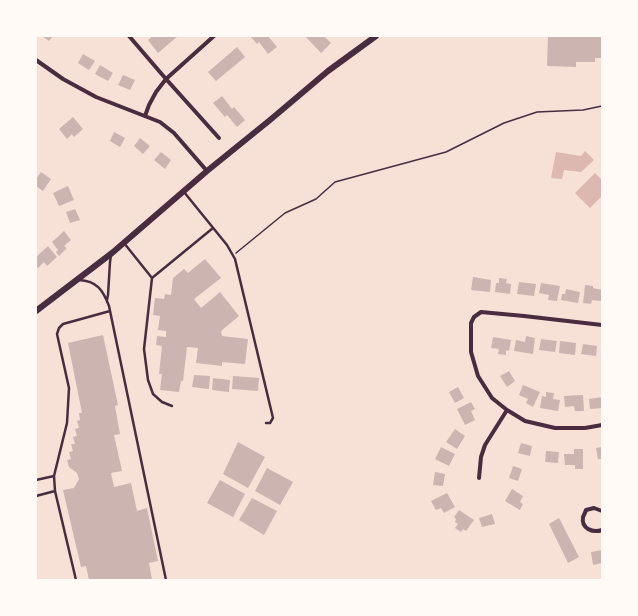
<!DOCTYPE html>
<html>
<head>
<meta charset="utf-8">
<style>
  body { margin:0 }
  #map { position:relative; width:638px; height:616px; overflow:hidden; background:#f7e1d7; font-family:Overpass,sans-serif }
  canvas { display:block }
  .frame { position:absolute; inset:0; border:37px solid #fffaf5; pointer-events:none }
</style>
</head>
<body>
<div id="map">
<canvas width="638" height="616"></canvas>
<div class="frame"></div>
</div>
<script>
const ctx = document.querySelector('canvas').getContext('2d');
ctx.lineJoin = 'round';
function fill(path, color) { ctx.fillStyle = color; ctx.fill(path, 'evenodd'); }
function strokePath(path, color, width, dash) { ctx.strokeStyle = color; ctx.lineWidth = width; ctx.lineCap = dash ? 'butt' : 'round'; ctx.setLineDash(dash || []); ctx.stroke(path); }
const water = new Path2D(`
  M 585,151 L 594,160 L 581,172 L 564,170 L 562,179 L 551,178 L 556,152 L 581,156 Z
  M 595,173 L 602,180 L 602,196 L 590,208 L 575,193 Z`);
const building = new Path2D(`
  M 42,36 L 53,36 L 49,41 Z
  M 153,36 L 178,36 L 158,53 L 148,40 Z
  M 250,36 L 268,36 L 277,47 L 268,54 L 259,42 L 257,44 Z
  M 305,36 L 324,36 L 331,43 L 321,53 Z
  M 548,36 L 602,36 L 602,58 L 595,58 L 595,62 L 576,62 L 576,67 L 547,66 Z
  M 237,47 L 245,57 L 216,81 L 208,72 Z
  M 83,54 L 95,61 L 89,70 L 78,63 Z
  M 100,65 L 113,73 L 108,81 L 95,74 Z
  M 123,75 L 135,80 L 130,90 L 118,85 Z
  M 222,96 L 232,109 L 234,107 L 245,120 L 237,127 L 227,115 L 225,117 L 213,103 Z
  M 73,117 L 83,129 L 74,137 L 72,134 L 67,139 L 59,129 Z
  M 114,132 L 125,138 L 120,147 L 110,141 Z
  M 140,138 L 150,146 L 143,154 L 134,146 Z
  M 161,152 L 171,160 L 165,169 L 154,160 Z
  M 41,172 L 51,179 L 43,191 L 36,186 L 36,179 Z
  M 68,186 L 74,200 L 59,206 L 53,193 Z
  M 75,209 L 80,220 L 70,223 L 66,212 Z
  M 64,231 L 71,240 L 64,246 L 67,248 L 59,256 L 56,252 L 58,250 L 52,242 Z
  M 48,246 L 57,257 L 47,266 L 44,262 L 38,268 L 36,266 L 36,257 Z
  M 205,259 L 221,278 L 194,299 L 201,308 L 220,292 L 239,316 L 221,331 L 222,336 L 248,339 L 245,364 L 222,362 L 222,366 L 196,363 L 198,348 L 187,347 L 183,381 L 181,381 L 179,392 L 160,390 L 162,374 L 159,374 L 162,346 L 156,345 L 157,336 L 166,337 L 166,331 L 158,330 L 160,316 L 153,315 L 155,298 L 164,299 L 165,294 L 171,295 L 173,278 L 184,269 L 188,273 Z
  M 473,277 L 491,280 L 490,292 L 471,290 Z
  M 499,278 L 507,279 L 506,283 L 511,284 L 510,294 L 495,292 L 496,283 L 499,283 Z
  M 519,282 L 536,284 L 534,296 L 517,294 Z
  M 541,283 L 560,286 L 557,301 L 548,300 L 549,295 L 539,293 Z
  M 585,285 L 593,286 L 593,288 L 602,290 L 602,301 L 592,300 L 591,304 L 583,303 Z
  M 566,289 L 580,292 L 578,303 L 561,300 L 562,294 L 565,294 Z
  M 103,335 L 118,405 L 115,406 L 120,434 L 114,435 L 122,471 L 111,473 L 114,487 L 131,483 L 137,511 L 147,508 L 158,561 L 149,563 L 152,580 L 89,580 L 86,566 L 81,567 L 63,490 L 74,488 L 79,479 L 77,473 L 69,467 L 67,460 L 71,459 L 69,452 L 73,451 L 71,444 L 75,444 L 73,437 L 77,436 L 75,429 L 79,428 L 77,421 L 80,420 L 79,413 L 82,413 L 68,343 Z
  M 526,336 L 535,338 L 533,354 L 514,351 L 516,340 L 525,342 Z
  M 493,337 L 511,340 L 509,351 L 506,350 L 506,355 L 498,354 L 499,349 L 491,348 Z
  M 541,339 L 557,341 L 555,352 L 539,350 Z
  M 560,341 L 576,343 L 575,355 L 559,353 Z
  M 583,344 L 597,346 L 596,356 L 581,354 Z
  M 509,371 L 515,381 L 507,387 L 500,376 Z
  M 194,375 L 210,376 L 209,389 L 192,387 Z
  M 233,376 L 259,378 L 258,391 L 232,389 Z
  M 213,378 L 230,380 L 229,392 L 212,390 Z
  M 523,385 L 540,392 L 533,407 L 526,403 L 528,399 L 519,395 Z
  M 458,387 L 464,398 L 455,403 L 449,392 Z
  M 546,392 L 554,393 L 553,399 L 560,400 L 558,411 L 540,408 L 542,396 L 546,397 Z
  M 583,395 L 584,411 L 575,411 L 574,406 L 565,407 L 564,396 Z
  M 602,397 L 602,408 L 590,409 L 589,399 Z
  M 471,402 L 475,409 L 471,411 L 475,420 L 465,425 L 457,409 Z
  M 455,429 L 465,436 L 457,449 L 446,442 Z
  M 238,442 L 265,457 L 248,488 L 223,474 Z
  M 521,443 L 532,446 L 530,456 L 518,453 Z
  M 441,447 L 455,454 L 449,466 L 435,459 Z
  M 602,447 L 602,459 L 598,459 L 596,448 Z
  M 574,449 L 583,449 L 583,469 L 575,469 L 575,465 L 565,465 L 564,454 L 574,454 Z
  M 546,451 L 559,452 L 558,463 L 545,462 Z
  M 513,466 L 522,469 L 518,481 L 509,478 Z
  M 267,468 L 293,482 L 280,505 L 255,491 Z
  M 435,472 L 445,474 L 443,486 L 433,485 Z
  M 220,480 L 245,494 L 233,517 L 207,503 Z
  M 512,489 L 523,496 L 520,502 L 523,504 L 520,510 L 505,501 Z
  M 447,493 L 455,507 L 444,513 L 441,508 L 436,510 L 431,501 Z
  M 252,498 L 277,511 L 264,535 L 239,520 Z
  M 459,510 L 474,520 L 466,531 L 463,529 L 461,532 L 455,528 L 458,524 L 455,522 L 456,519 L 454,517 Z
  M 492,514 L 495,524 L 482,527 L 479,518 Z
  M 559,518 L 579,557 L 568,563 L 549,524 Z
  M 602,550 L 602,563 L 593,565 L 591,552 Z`);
const path = new Path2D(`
  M 236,253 L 285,213 L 316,199 L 335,182 L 446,152 L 504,123 L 537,112 L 583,110 L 602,106`);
const service = new Path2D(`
  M 184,192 L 227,245 L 235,259 L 273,418 L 270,423 L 266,423
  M 124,243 L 152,278 L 213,228
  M 152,278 L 144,349 L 148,380 L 153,394 L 162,402 L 172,406
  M 79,280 C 97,281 103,290 109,306 L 166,580
  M 107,300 L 108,295 L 110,262 L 111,255
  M 36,480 L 54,476
  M 36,496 L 55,491
  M 76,580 L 55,491 L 54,476 L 67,423 L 69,388 L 57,334 L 59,328 L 63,324 L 110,311`);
const minor = new Path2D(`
  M 129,36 L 166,79 L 219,138
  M 36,60 L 63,79 L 96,97 L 160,122 L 174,133 L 207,171
  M 145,116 L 149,105 L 156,92 L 166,79 L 214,36
  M 602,325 L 524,316 L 481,312 L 474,317 L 471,323 L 471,352 L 478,376 L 492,398 L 507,410 L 525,421 L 555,428 L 585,428 L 602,425
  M 479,478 L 481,457 L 485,445 L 507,410
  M 602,511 L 594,508 L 586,510 C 585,513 584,515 583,517 C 581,529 593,533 602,530`);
const tertiary = new Path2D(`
  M 36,311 L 112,253 L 207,171 L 270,120 L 328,71 L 376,36`);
fill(water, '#dcb8b0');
fill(building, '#ccb4b1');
strokePath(path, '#4a2c40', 1.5);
strokePath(service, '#4a2c40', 2.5);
strokePath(minor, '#4a2c40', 4);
strokePath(tertiary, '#4a2c40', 6);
</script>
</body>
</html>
